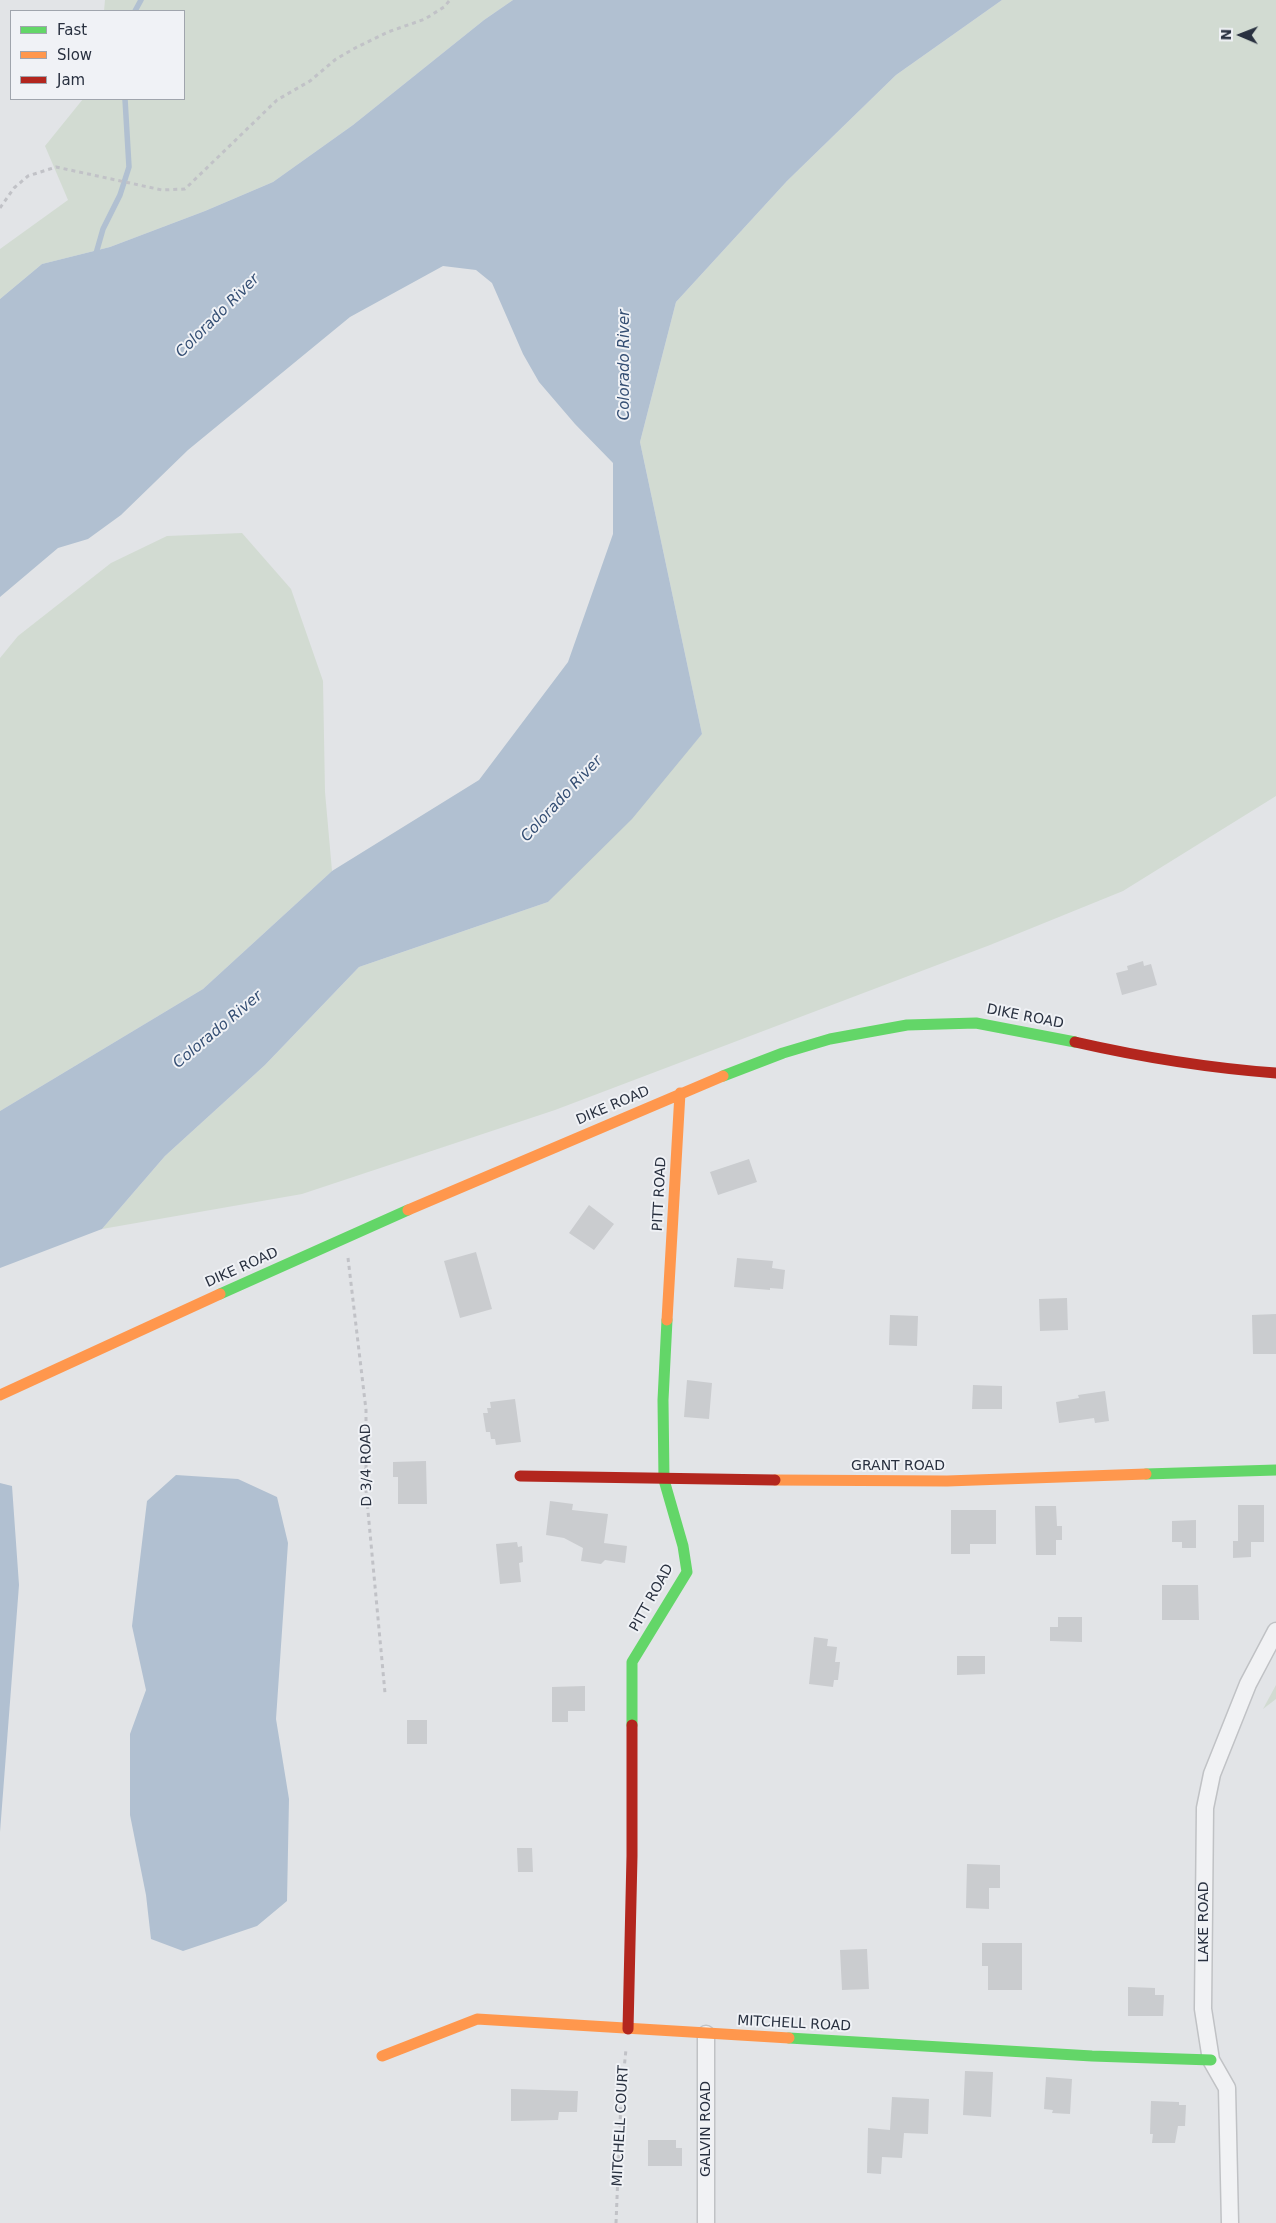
<!DOCTYPE html>
<html>
<head>
<meta charset="utf-8">
<style>
  body { margin:0 }
  #map { position:relative; width:1276px; height:2223px; overflow:hidden; background:#e2e4e7; font-family:"DejaVu Sans",sans-serif }
  canvas { display:block }
  .legend { position:absolute; left:10px; top:10px; width:175px; height:90px; box-sizing:border-box; background:#f0f2f6; border:1px solid #a0a5ad; margin:0; padding:6px 9px; list-style:none; font-size:15px; color:#293140 }
  .legend li { display:flex; align-items:center; gap:10px; height:25px }
  .legend b { width:25px; border:1px solid #a0a5ad }
  .north { position:absolute; left:1216px; top:10px; width:50px; height:50px; -webkit-text-stroke:4px #f0f2f6; paint-order:stroke; rotate:271deg; font-size:14px; font-weight:700; line-height:20px; text-align:center; color:#293140 }
  .north::after { content:''; display:block; margin:auto; width:18px; height:22px; background:#293140; clip-path:polygon(50% 0,100% 100%,50% 72%,0 100%) }
</style>
</head>
<body>
<div id="map">
<canvas width="1276" height="2223"></canvas>
<ul class="legend">
<li><b style="height:6px;background:#63d668"></b>Fast</li>
<li><b style="height:6px;background:#ff974d"></b>Slow</li>
<li><b style="height:6px;background:#b3261e"></b>Jam</li>
</ul>
<div class="north">N</div>
</div>
<script>
const ctx = document.querySelector('canvas').getContext('2d');
ctx.lineJoin = 'round';
function fill(path, color) { ctx.fillStyle = color; ctx.fill(path, 'evenodd'); }
function strokePath(path, color, width, dash) { ctx.strokeStyle = color; ctx.lineWidth = width; ctx.lineCap = dash ? 'butt' : 'round'; ctx.setLineDash(dash || []); ctx.stroke(path); }
function drawText(font, color, halo, rows, align = 'center') {
  ctx.font = font + ' "DejaVu Sans",sans-serif'; ctx.lineWidth = 4; ctx.setLineDash([]); ctx.textBaseline = 'middle'; ctx.strokeStyle = halo; ctx.fillStyle = color; for (const [text, x, y, turn = 0] of rows) {
    ctx.save(); ctx.translate(x, y); ctx.rotate((+turn || 0) * Math.PI / 180); ctx.textAlign = isNaN(turn) ? turn : align; if (halo) ctx.strokeText(text, 0, 0); ctx.fillText(text, 0, 0); ctx.restore();
  }
}
const green = new Path2D(`
  M 105,0 L 513,0 L 484,20 L 353,125 L 273,182 L 205,211 L 110,247 L 42,264 L 0,299 L 0,249 L 68,200 L 45,146 L 83,99 L 184,99 L 184,11 L 104,11 Z
  M 1002,0 L 1276,0 L 1276,796 L 1123,891 L 990,945 L 555,1110 L 302,1194 L 102,1229 L 165,1156 L 265,1065 L 359,967 L 548,902 L 702,734 L 640,442 L 676,302 L 787,181 L 896,75 Z
  M 242,533 L 291,589 L 323,681 L 325,792 L 332,871 L 203,989 L 0,1111 L 0,658 L 18,636 L 111,563 L 167,536 Z
  M 1276,1685 L 1276,1699 L 1263,1709 Z`);
const water = new Path2D(`
  M 513,0 L 1002,0 L 896,75 L 787,181 L 676,302 L 640,442 L 702,734 L 632,819 L 548,902 L 359,967 L 265,1065 L 165,1156 L 102,1229 L 0,1268 L 0,1111 L 203,989 L 332,871 L 479,780 L 568,662 L 613,534 L 613,463 L 575,424 L 539,382 L 523,354 L 492,283 L 476,270 L 443,266 L 350,317 L 188,450 L 121,515 L 88,539 L 58,548 L 0,597 L 0,299 L 42,264 L 110,247 L 205,211 L 273,182 L 353,125 L 484,20 Z
  M 176,1475 L 238,1479 L 277,1497 L 288,1543 L 276,1719 L 289,1799 L 287,1901 L 257,1926 L 183,1951 L 151,1939 L 146,1895 L 130,1815 L 130,1734 L 146,1690 L 132,1626 L 147,1501 Z
  M 0,1483 L 12,1486 L 19,1585 L 0,1832 Z`);
const stream = new Path2D(`
  M 135,11 L 141,0
  M 95,257 L 103,229 L 120,195 L 129,167 L 125,99`);
const building = new Path2D(`
  M 1143,961 L 1144,966 L 1151,964 L 1157,985 L 1122,995 L 1116,973 L 1128,970 L 1127,966 Z
  M 749,1159 L 757,1182 L 718,1195 L 710,1172 Z
  M 589,1205 L 614,1224 L 594,1250 L 569,1233 Z
  M 476,1252 L 492,1309 L 460,1318 L 444,1261 Z
  M 737,1258 L 773,1261 L 772,1268 L 785,1270 L 783,1289 L 770,1288 L 770,1290 L 734,1287 Z
  M 1067,1298 L 1068,1330 L 1040,1331 L 1039,1299 Z
  M 1276,1314 L 1276,1354 L 1253,1354 L 1252,1315 Z
  M 890,1315 L 918,1316 L 917,1346 L 889,1345 Z
  M 687,1380 L 712,1383 L 709,1419 L 684,1417 Z
  M 973,1385 L 1002,1386 L 1002,1409 L 972,1409 Z
  M 1105,1391 L 1109,1421 L 1095,1423 L 1094,1418 L 1059,1423 L 1056,1402 L 1079,1398 L 1078,1395 Z
  M 515,1399 L 521,1442 L 496,1445 L 495,1439 L 491,1439 L 490,1432 L 486,1432 L 483,1413 L 488,1413 L 487,1408 L 491,1408 L 490,1402 Z
  M 426,1461 L 427,1504 L 398,1504 L 398,1477 L 393,1477 L 393,1462 Z
  M 550,1501 L 573,1504 L 572,1510 L 608,1514 L 604,1543 L 627,1546 L 625,1563 L 605,1560 L 601,1564 L 581,1561 L 583,1548 L 564,1538 L 546,1535 Z
  M 1238,1505 L 1264,1505 L 1264,1542 L 1251,1542 L 1251,1557 L 1233,1558 L 1233,1541 L 1238,1541 Z
  M 1035,1506 L 1056,1506 L 1057,1526 L 1062,1526 L 1062,1540 L 1056,1540 L 1056,1555 L 1036,1555 Z
  M 951,1510 L 996,1510 L 996,1544 L 970,1544 L 970,1554 L 951,1554 Z
  M 1196,1520 L 1196,1548 L 1182,1548 L 1182,1542 L 1172,1542 L 1172,1521 Z
  M 517,1542 L 518,1547 L 522,1546 L 523,1562 L 519,1563 L 521,1582 L 500,1584 L 496,1544 Z
  M 1162,1585 L 1198,1585 L 1199,1620 L 1162,1620 Z
  M 1058,1617 L 1082,1617 L 1082,1642 L 1050,1641 L 1050,1627 L 1058,1627 Z
  M 814,1637 L 828,1639 L 827,1646 L 837,1647 L 835,1662 L 840,1662 L 838,1680 L 834,1680 L 833,1687 L 809,1684 Z
  M 957,1656 L 985,1656 L 985,1674 L 957,1675 Z
  M 585,1686 L 585,1711 L 568,1711 L 568,1722 L 552,1722 L 552,1687 Z
  M 407,1720 L 427,1720 L 427,1744 L 407,1744 Z
  M 517,1848 L 532,1848 L 533,1872 L 518,1872 Z
  M 967,1864 L 1000,1865 L 1000,1888 L 989,1888 L 989,1909 L 966,1908 Z
  M 982,1943 L 1022,1943 L 1022,1990 L 988,1990 L 988,1966 L 982,1966 Z
  M 867,1949 L 869,1989 L 842,1990 L 840,1950 Z
  M 1128,1987 L 1155,1988 L 1155,1995 L 1164,1995 L 1163,2016 L 1128,2016 Z
  M 965,2071 L 993,2072 L 991,2117 L 963,2115 Z
  M 1046,2077 L 1072,2079 L 1070,2114 L 1052,2113 L 1053,2110 L 1044,2109 Z
  M 511,2089 L 578,2091 L 577,2112 L 559,2112 L 558,2120 L 511,2121 Z
  M 892,2097 L 929,2099 L 928,2134 L 904,2133 L 902,2158 L 882,2157 L 881,2174 L 867,2173 L 868,2128 L 890,2130 Z
  M 1151,2101 L 1179,2102 L 1179,2105 L 1186,2105 L 1185,2126 L 1178,2126 L 1175,2143 L 1152,2143 L 1153,2134 L 1150,2134 Z
  M 648,2140 L 676,2140 L 676,2148 L 682,2148 L 682,2166 L 648,2166 Z`);
const path = new Path2D(`
  M 0,208 L 14,188 L 28,176 L 56,167 L 162,190 L 185,189 L 277,100 L 310,81 L 336,59 L 357,47 L 388,32 L 425,19 L 444,7 L 450,0
  M 348,1258 L 366,1410 L 366,1490 L 385,1693
  M 616,2223 L 621,2100 L 626,2049`);
const street = new Path2D(`
  M 706,2223 L 706,2034
  M 1230,2223 L 1227,2088 L 1211,2060 L 1203,2009 L 1205,1808 L 1212,1774 L 1248,1684 L 1276,1631`);
const fast = new Path2D(`
  M 723,1076 L 783,1053 L 830,1039 L 907,1025 L 976,1023 L 1075,1042
  M 220,1294 L 408,1210
  M 1146,1474 L 1276,1470
  M 632,1725 L 632,1662 L 687,1572 L 683,1546 L 664,1480 L 663,1400 L 667,1320
  M 789,2038 L 1092,2056 L 1211,2060`);
const slow = new Path2D(`
  M 408,1210 L 723,1076
  M 667,1320 L 680,1093
  M 0,1395 L 220,1294
  M 775,1480 L 947,1481 L 1146,1474
  M 382,2056 L 477,2019 L 789,2038`);
const jam = new Path2D(`
  M 1075,1042 C 1141,1057 1208,1068 1276,1073
  M 520,1476 L 775,1480
  M 628,2029 L 632,1856 L 632,1725`);
const streetNames = [
  ["DIKE ROAD",1025,1017,11],
  ["DIKE ROAD",613,1106,-23],
  ["PITT ROAD",660,1194,-87],
  ["DIKE ROAD",242,1268,-24],
  ["D 3/4 ROAD",367,1465,-91],
  ["GRANT ROAD",898,1466],
  ["PITT ROAD",652,1598,-61],
  ["LAKE ROAD",1204,1922,-90],
  ["MITCHELL ROAD",794,2024,3],
  ["MITCHELL COURT",621,2126,-87],
  ["GALVIN ROAD",706,2129,-90]
];
const waterNames = [
  ["Colorado River",218,316,-45],
  ["Colorado River",625,365,-90],
  ["Colorado River",562,799,-47],
  ["Colorado River",218,1030,-40]
];
fill(green, '#d2dbd2');
fill(water, '#b1c0d1');
strokePath(stream, '#b1c0d1', 5.5);
fill(building, '#cacccf');
strokePath(street, '#c0c2c5', 19);
strokePath(path, '#c1c2c7', 3, [4, 4]);
strokePath(street, '#f1f2f4', 16);
strokePath(fast, '#63d668', 11);
strokePath(slow, '#ff974d', 11);
strokePath(jam, '#b3261e', 11);
drawText('14px', '#293140', '#f0f2f6', streetNames);
drawText('italic 15px', '#344e73', '#f0f2f6', waterNames);
</script>
</body>
</html>
